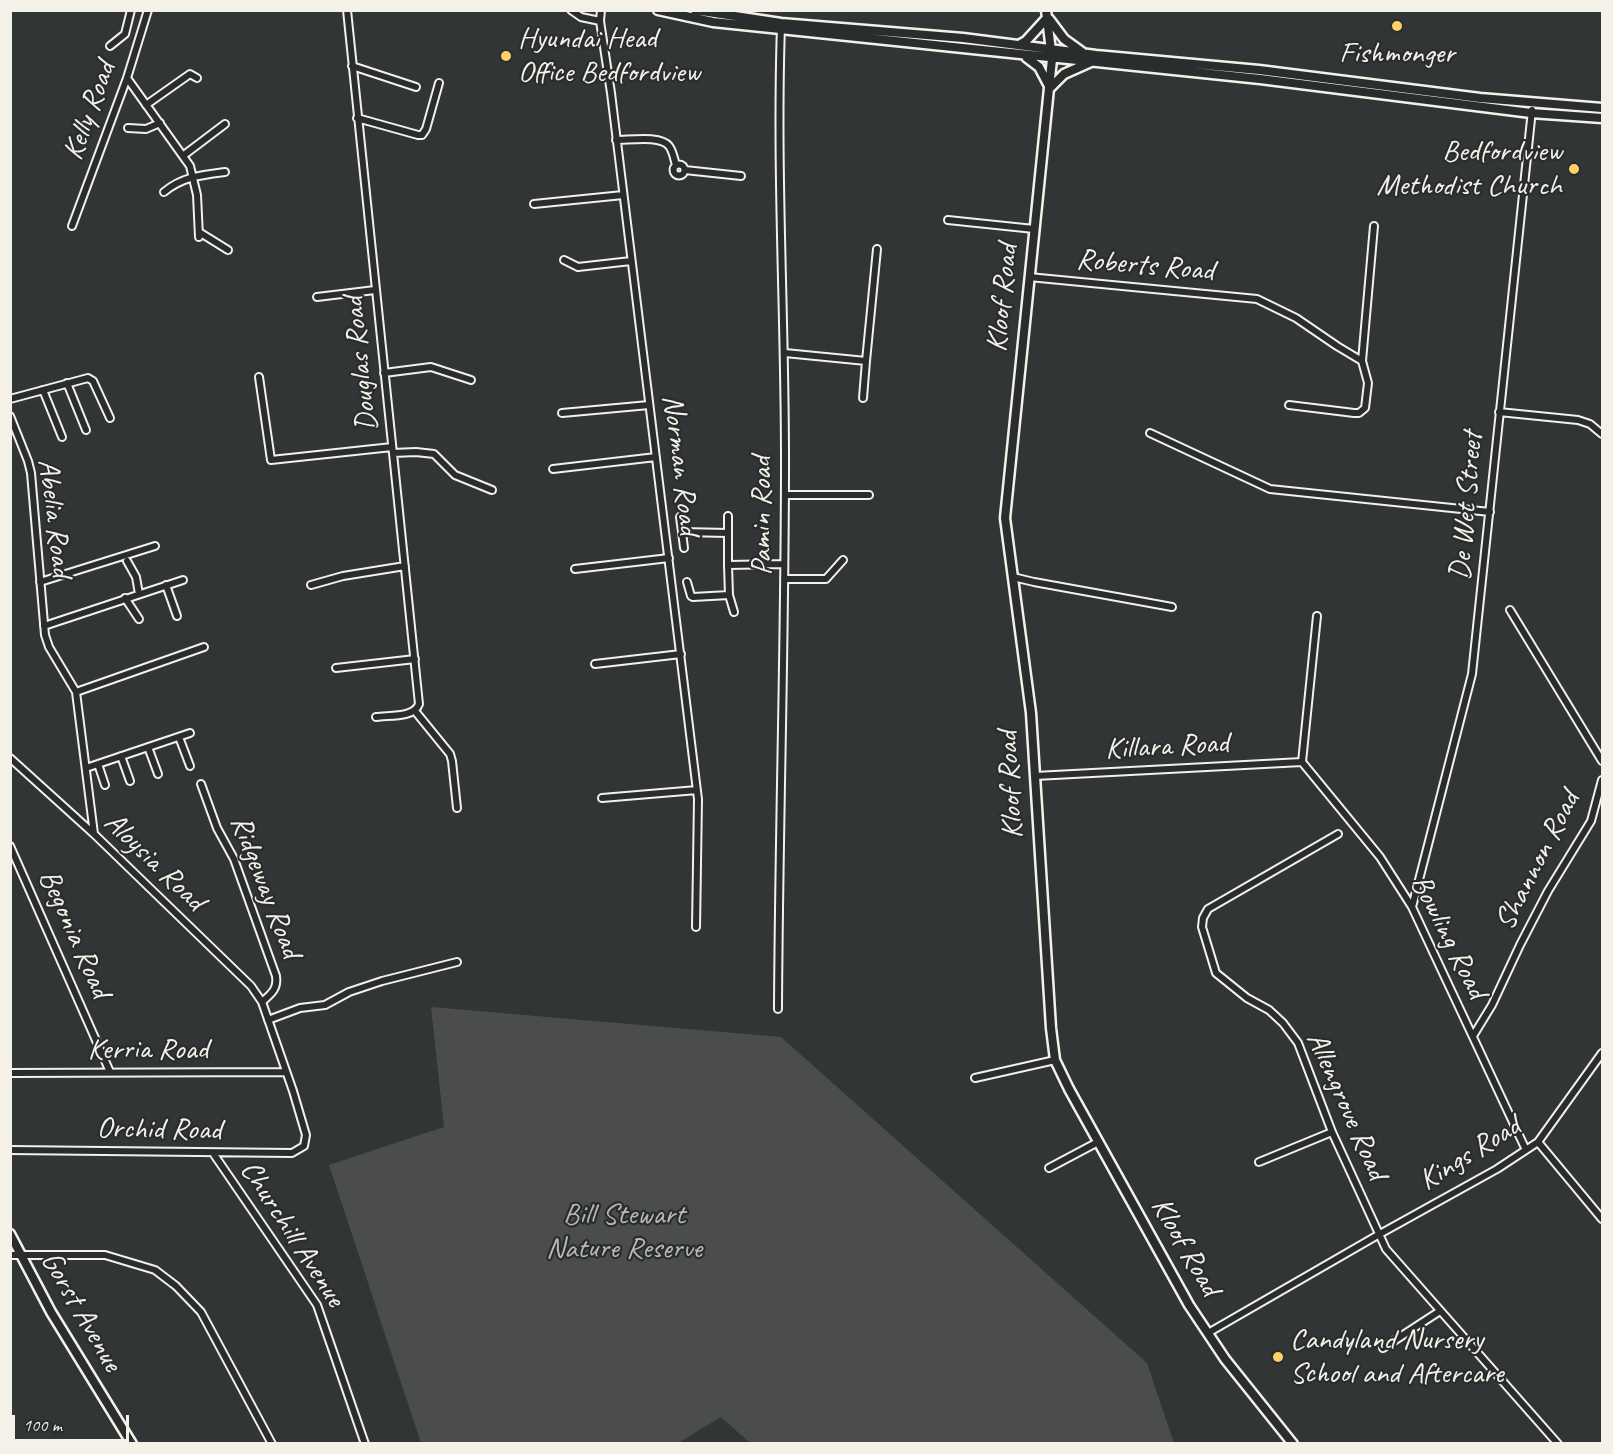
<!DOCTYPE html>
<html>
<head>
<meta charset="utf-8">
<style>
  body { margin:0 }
  #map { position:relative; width:1613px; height:1454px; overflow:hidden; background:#323535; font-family:Caveat,sans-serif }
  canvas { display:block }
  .frame { position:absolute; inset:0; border:12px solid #f4f1e8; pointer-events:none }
  .scale { position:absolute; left:12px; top:1415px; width:117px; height:27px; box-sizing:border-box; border:3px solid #f4f1e8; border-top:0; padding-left:8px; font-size:18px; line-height:21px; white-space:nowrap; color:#f4f1e8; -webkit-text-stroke:4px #2a2d2e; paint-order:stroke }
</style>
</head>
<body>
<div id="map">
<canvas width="1613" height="1454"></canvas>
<div class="frame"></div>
<div class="scale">100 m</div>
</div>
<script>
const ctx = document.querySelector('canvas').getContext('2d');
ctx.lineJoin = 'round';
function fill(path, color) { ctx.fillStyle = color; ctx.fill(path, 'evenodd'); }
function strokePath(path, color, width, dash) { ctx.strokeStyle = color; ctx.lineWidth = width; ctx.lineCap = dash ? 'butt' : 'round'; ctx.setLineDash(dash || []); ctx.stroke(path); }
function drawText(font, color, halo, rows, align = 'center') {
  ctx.font = font + ' Caveat,sans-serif'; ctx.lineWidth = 4.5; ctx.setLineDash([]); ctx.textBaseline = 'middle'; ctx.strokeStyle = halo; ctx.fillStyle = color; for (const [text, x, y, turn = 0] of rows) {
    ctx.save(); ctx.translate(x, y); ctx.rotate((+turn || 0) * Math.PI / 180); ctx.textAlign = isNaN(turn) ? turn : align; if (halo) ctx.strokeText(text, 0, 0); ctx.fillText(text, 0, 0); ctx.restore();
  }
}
const green = new Path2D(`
  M 431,1007 L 781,1037 L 1147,1363 L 1174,1443 L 750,1443 L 721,1417 L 678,1443 L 421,1443 L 329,1165 L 444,1127 Z`);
const street = new Path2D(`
  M 347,10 L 419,704 C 414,718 389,715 376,717
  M 571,10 L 581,17 L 600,21
  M 601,10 L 600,21 L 611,93 L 698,799 L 696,927
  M 110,46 L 125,34 L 131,10
  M 352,66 L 416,87
  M 127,78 L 190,166 L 197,195 L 199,237
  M 146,105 L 190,74 L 197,78
  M 357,118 L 418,135 L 422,135 L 426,129 L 439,83
  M 128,128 L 146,129 L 160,123
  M 616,140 C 630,140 661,135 669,146 C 673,151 674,159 676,165
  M 184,155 L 225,124
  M673.5 170a5.5 5.5 0 1 1 11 0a5.5 5.5 0 1 1-11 0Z
  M 685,170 L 741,176
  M 164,192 C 182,177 201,175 225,172
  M 534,204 L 623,195
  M 948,220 L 1034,229
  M 72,226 L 127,78 L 148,10
  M 199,232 L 228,250
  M 564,260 L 578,267 L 631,261
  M 1029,277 L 1257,299 L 1296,318 L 1337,346 L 1362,361
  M 317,297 L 375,290
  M 785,353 L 866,361 L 877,249
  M 384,373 L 431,367 L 471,380
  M 259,377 L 271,460 L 392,447
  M 67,383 L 86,430
  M 43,390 L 62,437
  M 863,398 L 866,361
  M 10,399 L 88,378 L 93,381 L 110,418
  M 1289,405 L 1354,413 L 1359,413 L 1365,408 L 1368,383 L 1362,361 L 1374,226
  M 1499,412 L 1578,420 L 1590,424 L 1602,434
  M 562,413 L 649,405
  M 10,416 L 28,461 L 31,473 L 45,635 L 49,647 L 76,692 L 94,834
  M 1150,433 L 1270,489 L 1490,512
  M 393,453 L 416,452 L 434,454 L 455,475 L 492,490
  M 553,469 L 656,457
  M 785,495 L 869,495
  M 728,516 L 728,565
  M 680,517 L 682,532
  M 684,548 L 682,532 L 728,533
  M 127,561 L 136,577 L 139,594
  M 575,569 L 669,558
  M 1013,577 L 1034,582 L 1172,607
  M 784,579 L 826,579 L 843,560
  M 40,582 L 155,546
  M 687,582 L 691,596 L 693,597 L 729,595
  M 166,585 L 177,616
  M 311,585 L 343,576 L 405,566
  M 125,598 L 139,619
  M 1510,610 L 1602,761
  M 734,612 L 729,595 L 728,565 L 784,564
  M 44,626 L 183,580
  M 595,664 L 681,654
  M 336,668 L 415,659
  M 76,692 L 204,647
  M 415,711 L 450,754 L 452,761 L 457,808
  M 179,737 L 190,766
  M 148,747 L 158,774
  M 121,756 L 130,781
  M 10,758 L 94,834 L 251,986 L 262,1002 L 293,1091 L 306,1135 L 304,1146 L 292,1153 L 10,1150
  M 1302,762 L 1380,857 L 1412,907 L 1526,1150
  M 1302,762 L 1317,616
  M 98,764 L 105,785
  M 86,768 L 190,733
  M 1035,776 L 1302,762
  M 201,784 L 217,828 L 234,859 L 276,976 C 278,989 271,994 262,1002
  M 602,798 L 697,790
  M 1338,834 L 1208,909 L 1203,918 L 1202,927 L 1216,973 L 1247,998 L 1269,1010 L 1283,1023 L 1298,1043 L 1332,1132 L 1386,1249 L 1558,1444
  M 10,846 L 110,1072
  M 1412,907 L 1472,674 L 1532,110
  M 778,1009 C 779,826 785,643 785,460 C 785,315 776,170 781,26
  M 268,1020 L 300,1008 L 325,1005 L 349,992 L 382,981 L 457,962
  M 1473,1036 L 1492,1005 L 1520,945 L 1548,891 L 1591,821 L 1602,780
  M 10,1073 L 286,1072
  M 975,1078 L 1055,1060
  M 1538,1142 L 1602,1219
  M 213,1153 L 317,1305 L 365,1444
  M 1259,1162 L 1332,1132
  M 1049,1168 L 1098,1142
  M 10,1255 L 105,1255 L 155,1270 L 176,1286 L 201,1312 L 272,1444
  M 1208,1333 L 1378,1235 L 1497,1169 L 1538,1142 L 1602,1053
  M 1383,1348 L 1440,1311`);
const secondary = new Path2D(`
  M 658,10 L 713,22 L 1260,79 L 1531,113 L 1602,118
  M 695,10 L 781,23 L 963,38 L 1096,55 L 1259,70 L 1480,98 L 1602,108
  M 1046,10 L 1052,59 L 1005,518 L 1031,713 L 1051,1028 L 1055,1060 L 1069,1089 L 1189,1305 L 1225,1359 L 1293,1444
  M 1049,19 L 1064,39 L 1082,52
  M 1019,45 L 1026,41 L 1047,18
  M 1026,57 L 1039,67 L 1049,86
  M 1049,89 L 1064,74 L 1093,61
  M 10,1234 L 51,1312 L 132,1444`);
const markers = [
  [1397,26,6,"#ffd166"],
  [506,56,6,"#ffd166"],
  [1574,169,6,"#ffd166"],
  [1278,1357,6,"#ffd166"]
];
const poiNames = [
  ["Hyundai Head",518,39],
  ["Office Bedfordview",518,73],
  ["Fishmonger",1397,54,"center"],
  ["Bedfordview",1562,152,"right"],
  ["Methodist Church",1562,186,"right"],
  ["Candyland Nursery",1290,1340],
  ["School and Aftercare",1290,1374]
];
const streetNames = [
  ["Kelly Road",90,111,-70],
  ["Roberts Road",1145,266,5],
  ["Kloof Road",1003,298,-84],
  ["Douglas Road",361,364,-96],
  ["Norman Road",680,465,83],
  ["De Wet Street",1467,506,-85],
  ["Pamin Road",762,516,-90],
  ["Abelia Road",54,518,83],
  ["Killara Road",1167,747,-3],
  ["Kloof Road",1011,785,-93],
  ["Shannon Road",1538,861,-63],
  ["Aloysia Road",154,862,44],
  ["Ridgeway Road",265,887,69],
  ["Begonia Road",74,934,66],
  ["Bowling Road",1448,937,63],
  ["Kerria Road",148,1050],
  ["Allengrove Road",1346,1106,66],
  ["Orchid Road",159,1130,1],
  ["Kings Road",1470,1154,-32],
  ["Churchill Avenue",292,1234,57],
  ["Kloof Road",1185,1247,60],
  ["Gorst Avenue",81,1312,60]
];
const parkNames = [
  ["Bill Stewart",624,1215],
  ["Nature Reserve",624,1249]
];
fill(green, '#4b4d4c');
strokePath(street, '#f4f1e8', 10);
strokePath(secondary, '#f4f1e8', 13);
strokePath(street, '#2a2d2e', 6);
strokePath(secondary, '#2a2d2e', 8);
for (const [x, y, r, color] of markers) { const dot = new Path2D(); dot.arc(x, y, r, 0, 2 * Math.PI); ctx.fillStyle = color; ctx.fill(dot); strokePath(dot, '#2a2d2e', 2); }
drawText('30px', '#f4f1e8', '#2a2d2e', poiNames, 'left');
drawText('30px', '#f4f1e8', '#2a2d2e', streetNames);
drawText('30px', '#b9b8b1', '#2a2d2e', parkNames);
</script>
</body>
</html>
